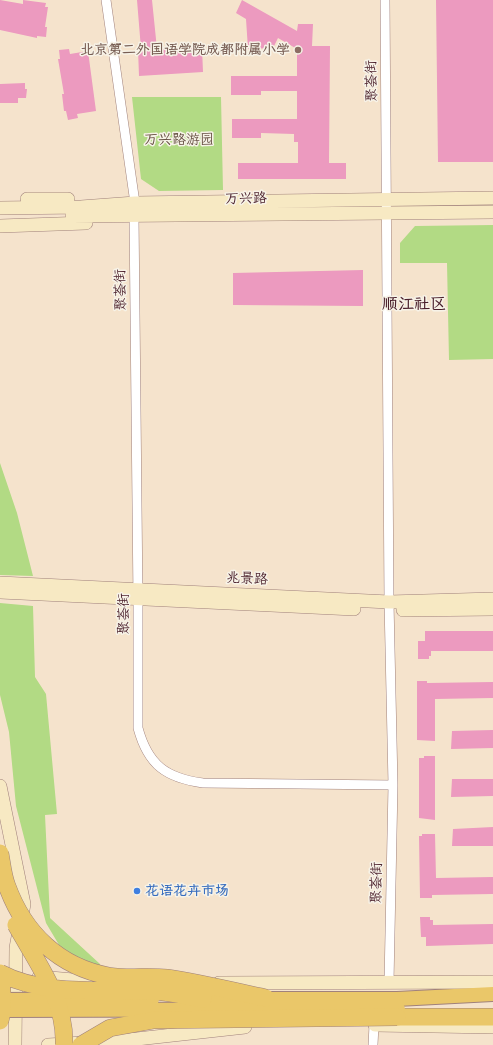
<!DOCTYPE html>
<html>
<head>
<meta charset="utf-8">
<style>
  body { margin:0 }
  canvas { display:block; background:#f5e3cc }
</style>
</head>
<body>
<canvas width="493" height="1045"></canvas>
<script>
const ctx = document.querySelector('canvas').getContext('2d');
ctx.lineJoin = 'round';
function fill(path, color) { ctx.fillStyle = color; ctx.fill(path, 'evenodd'); }
function strokePath(path, color, width, dash) { ctx.strokeStyle = color; ctx.lineWidth = width; ctx.lineCap = dash ? 'butt' : 'round'; ctx.setLineDash(dash || []); ctx.stroke(path); }
function drawText(font, color, halo, rows, align = 'center') {
  ctx.font = font + ' "Patrick Hand","LXGW WenKai TC",sans-serif'; ctx.lineWidth = 3; ctx.setLineDash([]); ctx.textBaseline = 'middle'; ctx.strokeStyle = halo; ctx.fillStyle = color; for (const [text, x, y, turn = 0] of rows) {
    ctx.save(); ctx.translate(x, y); ctx.rotate((+turn || 0) * Math.PI / 180); ctx.textAlign = isNaN(turn) ? turn : align; if (halo) ctx.strokeText(text, 0, 0); ctx.fillText(text, 0, 0); ctx.restore();
  }
}
const green = new Path2D(`
  M 132,97 L 221,97 L 223,190 L 159,191 L 141,179 Z
  M 493,225 L 493,359 L 449,360 L 447,263 L 400,263 L 400,243 L 415,226 Z
  M 0,463 L 17,513 L 33,576 L 0,575 Z
  M 0,603 L 33,606 L 35,677 L 46,694 L 57,814 L 45,815 L 50,918 L 100,964 L 101,977 L 62,950 L 46,923 L 16,806 L 9,732 L 0,695 Z`);
const building = new Path2D(`
  M 0,0 L 23,4 L 23,0 L 46,3 L 45,7 L 48,7 L 45,27 L 47,27 L 46,37 L 37,36 L 37,38 L 0,30 Z
  M 137,0 L 152,0 L 157,49 L 202,48 L 203,72 L 139,76 L 138,49 L 141,49 Z
  M 242,0 L 297,31 L 298,24 L 313,24 L 312,46 L 330,46 L 329,163 L 346,163 L 346,179 L 238,179 L 238,163 L 298,163 L 298,142 L 294,142 L 294,134 L 261,133 L 261,138 L 232,138 L 232,119 L 297,119 L 297,91 L 261,91 L 261,95 L 231,95 L 231,76 L 297,76 L 297,49 L 278,38 L 273,48 L 248,49 L 246,19 L 236,13 Z
  M 436,0 L 493,0 L 493,162 L 438,162 Z
  M 69,49 L 70,54 L 88,51 L 96,111 L 77,114 L 78,118 L 68,120 L 66,111 L 64,111 L 62,94 L 64,94 L 58,59 L 60,59 L 59,50 Z
  M 25,83 L 25,89 L 27,89 L 26,98 L 18,98 L 18,103 L 0,103 L 0,84 Z
  M 363,270 L 363,306 L 233,305 L 233,273 Z
  M 425,631 L 493,631 L 493,651 L 431,651 L 431,656 L 429,656 L 429,659 L 418,659 L 418,641 L 425,641 Z
  M 417,681 L 427,681 L 427,683 L 493,682 L 493,698 L 435,699 L 435,741 L 417,740 Z
  M 493,730 L 493,748 L 451,749 L 452,731 Z
  M 424,756 L 435,756 L 435,820 L 419,818 L 419,758 L 424,758 Z
  M 452,779 L 493,779 L 493,796 L 451,797 Z
  M 493,827 L 493,846 L 452,846 L 453,829 Z
  M 422,834 L 435,834 L 436,878 L 493,877 L 493,894 L 432,895 L 432,898 L 420,898 L 419,836 L 422,836 Z
  M 420,917 L 430,917 L 430,920 L 433,920 L 433,925 L 493,924 L 493,944 L 426,946 L 426,937 L 421,937 Z`);
const street = new Path2D(`
  M 106,0 L 135,203
  M 385,0 L 389,602 L 393,785 L 389,982
  M 134,216 L 138,600 L 138,728 C 148,765 166,778 203,783 L 393,785
  M 373,1045 L 374,1025`);
const secondary = new Path2D(`
  M 27,199 L 68,199
  M 0,208 L 81,207 L 135,203 L 493,198
  M 72,216 L 493,212
  M 0,226 L 86,223
  M 0,583 L 389,602 L 493,599
  M 0,592 L 354,609
  M 403,610 L 493,609
  M 0,786 L 24,904 L 16,948 L 15,1045
  M 39,977 L 107,983
  M 219,983 L 493,982
  M 375,1025 L 493,1027
  M 48,1045 L 119,1041 L 245,1027`);
const primary = new Path2D(`
  M 397,999 L 493,994`);
const highway = new Path2D(`
  M 397,1017 L 493,1017`);
const primaryBridge = new Path2D(`
  M 193,999 L 397,999
  M 0,1000 L 152,999
  M 0,1010 L 398,1009`);
const highwayBridge = new Path2D(`
  M 0,853 C 2,864 3,876 7,886 C 24,933 59,967 109,976 C 128,979 148,976 167,978 C 200,983 233,991 266,998
  M 16,925 C 37,963 66,1000 64,1045
  M 0,973 C 43,996 101,989 148,991 C 167,991 185,996 203,999
  M 0,976 C 3,992 4,1006 0,1021
  M 81,1045 L 110,1028 L 154,1020 L 397,1017`);
const markers = [
  [298,50,4,"#8d6e63"],
  [137,891,4,"#3f7fe0"]
];
const educationNames = [
  ["北京第二外国语学院成都附属小学",290,50]
];
const streetNames = [
  ["聚荟街",372,81,-91],
  ["万兴路",246,199,-1],
  ["聚荟街",121,290,-91],
  ["兆景路",247,579,3],
  ["聚荟街",124,614,-90],
  ["聚荟街",377,883,-89]
];
const parkNames = [
  ["万兴路游园",179,140]
];
const shopNames = [
  ["花语花卉市场",145,891]
];
const quarterNames = [
  ["顺江社区",414,305]
];
fill(green, '#b2da84');
fill(building, '#ec9abf');
strokePath(street, '#a0817c', 10);
strokePath(secondary, '#a0817c', 14);
strokePath(primary, '#a0817c', 16);
strokePath(highway, '#a0817c', 18);
strokePath(street, '#fff', 9);
strokePath(secondary, '#f7e9c3', 13);
strokePath(primary, '#eac769', 14);
strokePath(highway, '#eac769', 17);
strokePath(primaryBridge, '#a0817c', 16, []);
strokePath(highwayBridge, '#a0817c', 18, []);
strokePath(primaryBridge, '#eac769', 14);
strokePath(highwayBridge, '#eac769', 17);
for (const [x, y, r, color] of markers) { const dot = new Path2D(); dot.arc(x, y, r, 0, 2 * Math.PI); ctx.fillStyle = color; ctx.fill(dot); strokePath(dot, '#f7f3e8', 1.5); }
drawText('bold 14px', '#785e54', '#f7f3e8', educationNames, 'right');
drawText('14px', '#4a1f2b', '#f7f3e8', streetNames);
drawText('14px', '#644e41', '#f7f3e8', parkNames);
drawText('bold 14px', '#366cbe', '#f7f3e8', shopNames, 'left');
drawText('bold 16px', '#4a1f2b', '#f7f3e8', quarterNames);
</script>
</body>
</html>
